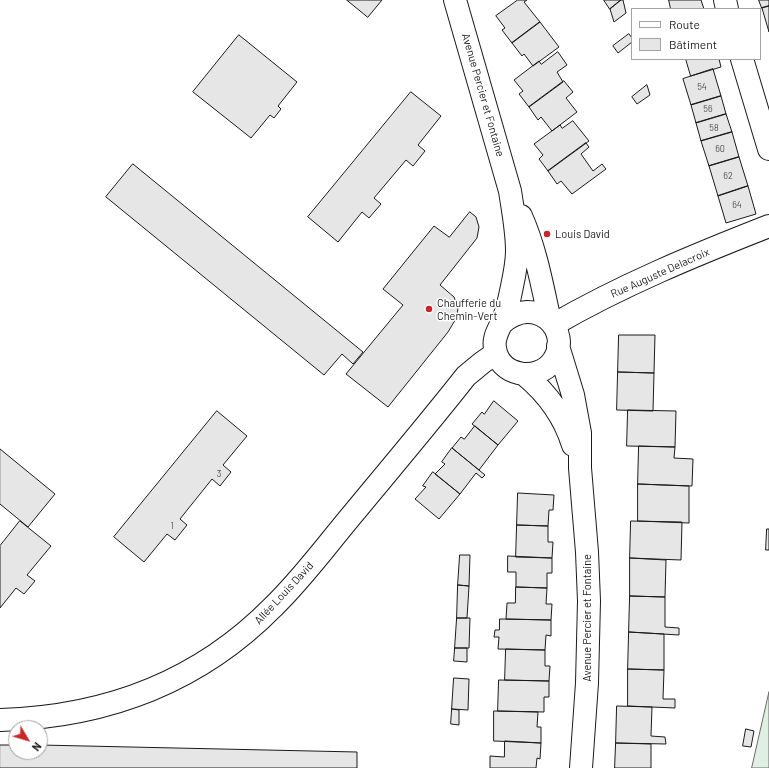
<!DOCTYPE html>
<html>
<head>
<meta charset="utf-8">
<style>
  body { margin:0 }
  #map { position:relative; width:769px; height:768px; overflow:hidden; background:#fff; font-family:Barlow,sans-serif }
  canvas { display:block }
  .legend { position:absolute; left:631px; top:8px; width:130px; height:52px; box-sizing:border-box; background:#fff; border:1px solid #a3a3a3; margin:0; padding:5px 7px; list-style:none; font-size:12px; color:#1a1a1a }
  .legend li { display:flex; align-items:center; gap:8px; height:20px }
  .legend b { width:20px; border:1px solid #a3a3a3 }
  .north { position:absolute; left:8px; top:720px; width:40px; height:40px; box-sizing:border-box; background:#fff; border:1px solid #a3a3a3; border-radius:50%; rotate:128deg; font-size:11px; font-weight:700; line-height:16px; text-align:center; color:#1a1a1a }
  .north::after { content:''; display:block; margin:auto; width:14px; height:18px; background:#c62828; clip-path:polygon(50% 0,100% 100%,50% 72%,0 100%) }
</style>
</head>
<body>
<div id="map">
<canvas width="769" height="768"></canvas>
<ul class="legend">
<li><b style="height:5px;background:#fff"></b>Route</li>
<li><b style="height:11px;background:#e6e6e6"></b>Bâtiment</li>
</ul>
<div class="north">N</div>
</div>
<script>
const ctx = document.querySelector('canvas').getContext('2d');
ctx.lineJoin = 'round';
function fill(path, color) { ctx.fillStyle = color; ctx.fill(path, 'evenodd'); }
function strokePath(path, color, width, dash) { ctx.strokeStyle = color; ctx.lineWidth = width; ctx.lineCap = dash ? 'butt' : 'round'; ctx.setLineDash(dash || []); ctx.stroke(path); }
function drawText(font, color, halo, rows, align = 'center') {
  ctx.font = font + ' Barlow,sans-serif'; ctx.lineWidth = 3; ctx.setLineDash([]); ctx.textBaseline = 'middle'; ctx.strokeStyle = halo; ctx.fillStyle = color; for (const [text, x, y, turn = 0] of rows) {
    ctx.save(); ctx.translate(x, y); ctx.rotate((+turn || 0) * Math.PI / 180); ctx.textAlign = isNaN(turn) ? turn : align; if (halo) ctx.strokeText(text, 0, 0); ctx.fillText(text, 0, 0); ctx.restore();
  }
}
const green = new Path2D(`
  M 769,692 L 769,768 L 752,768 Z`);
const building = new Path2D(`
  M 347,0 L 382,0 L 368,17 Z
  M 518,0 L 527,0 L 524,2 L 540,22 L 512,43 L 502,30 L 505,28 L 496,16 Z
  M 604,0 L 621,0 L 610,9 Z
  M 621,0 L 623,0 L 626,13 L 614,22 L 610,9 Z
  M 669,0 L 701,0 L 704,9 L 671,9 Z
  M 759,0 L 769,0 L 769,6 L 762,8 Z
  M 769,6 L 769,32 L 762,8 Z
  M 540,22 L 559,47 L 533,66 L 524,54 L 522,56 L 512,43 Z
  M 629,34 L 632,38 L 632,42 L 618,53 L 613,46 Z
  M 239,35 L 297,82 L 278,106 L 281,109 L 274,118 L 270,115 L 251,138 L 193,92 Z
  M 558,52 L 567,65 L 557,72 L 563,82 L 529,107 L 519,94 L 523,91 L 514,80 L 539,61 L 541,64 Z
  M 686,59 L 719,59 L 721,67 L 691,76 Z
  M 713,69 L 721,96 L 691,105 L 683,79 Z
  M 564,81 L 573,92 L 566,98 L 577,112 L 552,131 L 541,117 L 538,120 L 529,107 Z
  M 647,85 L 650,95 L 637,104 L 632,97 Z
  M 411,92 L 441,116 L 418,145 L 425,151 L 413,166 L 406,160 L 374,198 L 381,204 L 369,218 L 362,212 L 338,242 L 308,217 Z
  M 721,96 L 726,114 L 696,123 L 691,105 Z
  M 726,114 L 732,132 L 701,141 L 696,123 Z
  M 573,121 L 589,141 L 548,171 L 539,159 L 543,155 L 534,144 L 560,125 L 562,128 Z
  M 732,132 L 739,157 L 709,166 L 701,141 Z
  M 586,143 L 589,147 L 581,154 L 593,171 L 602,164 L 606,169 L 572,194 L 561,181 L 557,184 L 548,171 Z
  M 739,157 L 748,186 L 718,196 L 709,166 Z
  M 133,164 L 363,352 L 353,364 L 342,354 L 324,375 L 106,197 Z
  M 748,186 L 756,214 L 726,223 L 718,196 Z
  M 470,212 L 476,217 L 479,227 L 477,238 L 440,285 L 454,297 L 458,307 L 457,317 L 448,332 L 388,407 L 346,374 L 403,305 L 383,289 L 434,226 L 449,237 Z
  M 619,335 L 655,335 L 654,373 L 618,372 Z
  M 618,372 L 654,373 L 653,411 L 617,410 Z
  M 494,401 L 518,421 L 498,445 L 472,424 L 482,412 L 484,414 Z
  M 628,410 L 676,411 L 675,447 L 627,446 Z
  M 217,411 L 247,436 L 223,465 L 231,472 L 220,486 L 212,479 L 180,519 L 187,525 L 175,540 L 167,534 L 144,562 L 114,537 Z
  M 475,426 L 498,445 L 479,470 L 452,448 L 461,437 L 464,439 Z
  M 639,446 L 675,447 L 674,458 L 693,459 L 692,486 L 638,484 Z
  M 452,448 L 485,475 L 482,478 L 476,473 L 460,494 L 435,474 L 445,464 L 442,462 Z
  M 0,449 L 55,494 L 28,527 L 0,504 Z
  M 433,472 L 460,494 L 439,519 L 415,499 L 426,487 L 423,486 Z
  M 638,484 L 689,486 L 689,523 L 638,521 Z
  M 518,493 L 554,495 L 553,510 L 549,510 L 548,526 L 517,525 Z
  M 20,521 L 51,546 L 27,575 L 35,581 L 24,594 L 16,588 L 0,608 L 0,546 Z
  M 631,521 L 682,522 L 681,560 L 630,558 Z
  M 517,525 L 548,526 L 548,542 L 553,542 L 552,558 L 516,557 Z
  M 767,529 L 769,529 L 769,550 L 766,550 Z
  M 460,555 L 470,555 L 469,586 L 458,585 Z
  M 508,556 L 552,558 L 552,573 L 547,573 L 547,588 L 516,587 L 516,572 L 508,572 Z
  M 630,558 L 666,560 L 665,597 L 630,596 Z
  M 458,585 L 469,586 L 467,618 L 457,618 Z
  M 516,587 L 547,588 L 546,604 L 552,604 L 551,620 L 506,619 L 507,603 L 515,603 Z
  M 630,596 L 665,597 L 665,627 L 679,628 L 679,635 L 629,632 Z
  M 457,618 L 470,618 L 469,648 L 455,648 Z
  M 500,619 L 551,620 L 551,636 L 546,635 L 545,650 L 498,649 L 499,637 L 494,637 L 495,630 L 499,630 Z
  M 629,632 L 664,634 L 664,670 L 628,669 Z
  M 455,648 L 467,648 L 467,662 L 454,661 Z
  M 506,649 L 545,650 L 545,666 L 550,666 L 549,681 L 505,680 Z
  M 628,669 L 664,670 L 663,699 L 675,699 L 675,708 L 628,706 Z
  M 454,678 L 469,679 L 468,710 L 452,709 Z
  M 499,680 L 549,681 L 549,697 L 544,697 L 544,712 L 498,711 Z
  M 617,706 L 652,707 L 651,736 L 665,737 L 666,744 L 616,743 Z
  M 452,709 L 459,710 L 459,725 L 451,724 Z
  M 494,711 L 538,712 L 537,727 L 541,727 L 541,743 L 494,741 Z
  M 746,729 L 754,731 L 751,747 L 743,746 Z
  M 505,741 L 541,743 L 540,759 L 537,758 L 536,768 L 490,768 L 490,756 L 504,757 Z
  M 616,743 L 651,744 L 651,768 L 615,768 Z
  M 0,745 L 16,745 L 16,752 L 40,752 L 40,745 L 357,752 L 357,768 L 0,768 Z`);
const minor = new Path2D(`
  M 455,0 L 510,191 C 513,211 517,231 517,251 C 517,266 513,281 510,296 C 508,305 506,314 502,322 C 498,331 493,338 495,348 C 499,376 537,383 553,361 C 574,330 535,293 502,323
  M 725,0 L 727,9
  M 742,59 L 769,149
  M 521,216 C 536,250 542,285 550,321
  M 553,325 C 622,285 695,255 769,226
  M 558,346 L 573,395 L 580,433 L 580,468 L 587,552 L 589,601 L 587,683 L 581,768
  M 525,375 C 548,394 564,416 573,445
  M 0,720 C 106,717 198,683 273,607 C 302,579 326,546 352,515 C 390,469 429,423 466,376 L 483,362 L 496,353`);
const markers = [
  [547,234,4,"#c62828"],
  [429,309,4,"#c62828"]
];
const numberNames = [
  ["54",702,87],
  ["56",708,109],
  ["58",714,128],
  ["60",720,149],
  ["62",728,176],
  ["64",737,205],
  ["3",219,474],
  ["1",172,526]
];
const streetNames = [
  ["Avenue Percier et Fontaine",483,95,74],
  ["Rue Auguste Delacroix",660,273,-24],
  ["Allée Louis David",284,593,-47],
  ["Avenue Percier et Fontaine",587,618,-90]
];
const poiNames = [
  ["Louis David",555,234],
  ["Chaufferie du",437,303],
  ["Chemin-Vert",437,316]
];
fill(green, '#e0efe3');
strokePath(green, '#6a6a6a', 1);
fill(building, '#e6e6e6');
strokePath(building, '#1a1a1a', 1);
strokePath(minor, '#1a1a1a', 24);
strokePath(minor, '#fff', 22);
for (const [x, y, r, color] of markers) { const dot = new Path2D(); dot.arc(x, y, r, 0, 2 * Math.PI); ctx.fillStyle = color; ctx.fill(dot); strokePath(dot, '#fff', 1.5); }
drawText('9px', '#4d4d4d', null, numberNames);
drawText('11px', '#1a1a1a', '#fff', streetNames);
drawText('11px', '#1a1a1a', '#fff', poiNames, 'left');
</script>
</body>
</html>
